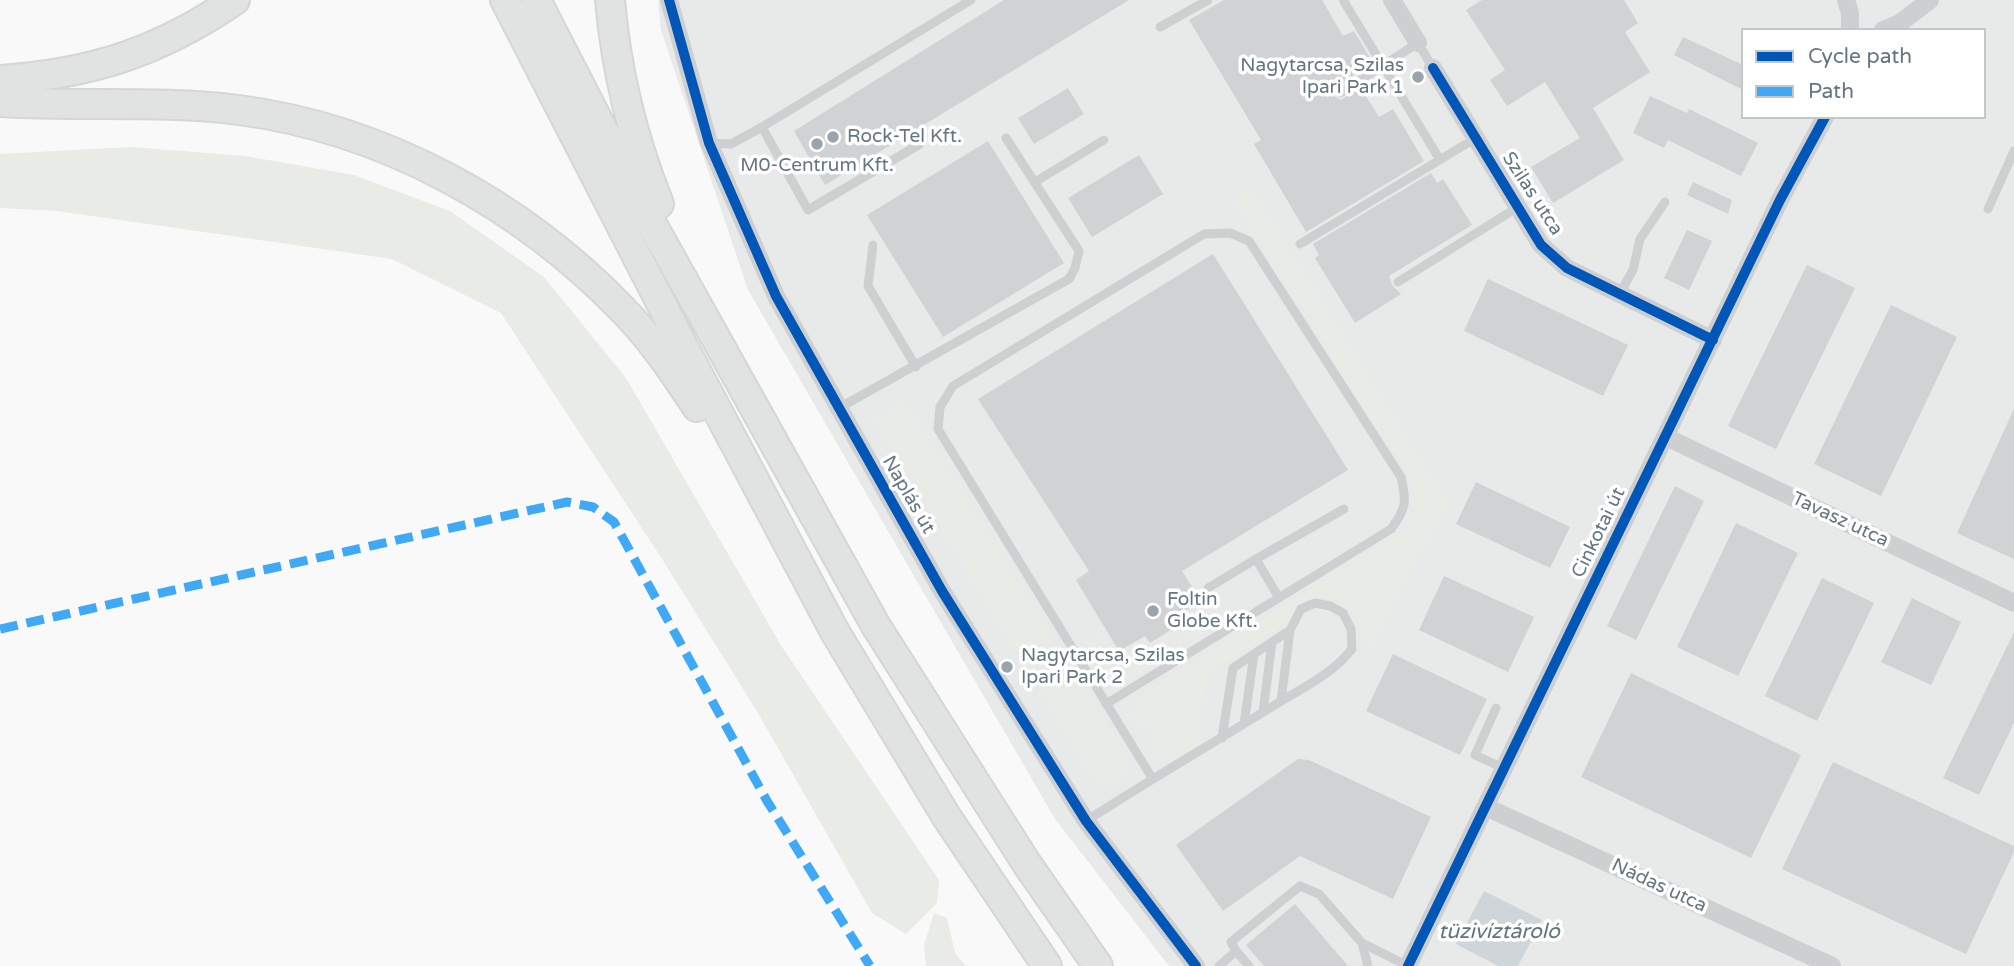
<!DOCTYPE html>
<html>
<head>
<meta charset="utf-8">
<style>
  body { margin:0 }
  #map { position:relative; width:2014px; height:966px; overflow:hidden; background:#f9f9f9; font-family:"Varela Round",sans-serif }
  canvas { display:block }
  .legend { position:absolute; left:1741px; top:28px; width:245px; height:91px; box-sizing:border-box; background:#fff; border:2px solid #c1c8cd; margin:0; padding:9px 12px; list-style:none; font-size:21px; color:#657683 }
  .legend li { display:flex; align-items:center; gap:14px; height:35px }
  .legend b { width:35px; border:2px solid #c1c8cd }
</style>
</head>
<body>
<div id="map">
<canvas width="2014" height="966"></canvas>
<ul class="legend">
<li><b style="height:9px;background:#0057b8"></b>Cycle path</li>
<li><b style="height:9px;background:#3fa9f5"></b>Path</li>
</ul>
</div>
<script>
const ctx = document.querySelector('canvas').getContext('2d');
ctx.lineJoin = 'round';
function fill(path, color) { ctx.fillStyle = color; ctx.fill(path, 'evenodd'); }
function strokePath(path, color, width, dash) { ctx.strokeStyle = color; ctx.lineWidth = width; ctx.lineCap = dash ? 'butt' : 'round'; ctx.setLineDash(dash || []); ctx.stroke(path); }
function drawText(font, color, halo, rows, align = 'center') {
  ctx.font = font + ' "Varela Round",sans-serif'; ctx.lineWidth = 7; ctx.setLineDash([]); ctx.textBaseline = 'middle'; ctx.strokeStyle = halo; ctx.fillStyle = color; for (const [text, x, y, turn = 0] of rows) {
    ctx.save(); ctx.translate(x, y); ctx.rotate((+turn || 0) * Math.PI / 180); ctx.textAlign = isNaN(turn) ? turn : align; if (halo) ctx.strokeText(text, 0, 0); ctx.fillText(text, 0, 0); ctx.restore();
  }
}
const built = new Path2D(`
  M 658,0 L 2014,0 L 2014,966 L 1169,966 L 1055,819 L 748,290 L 661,30 ZM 1743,30 L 1984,30 L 1984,117 L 1743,117 Z`);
const green = new Path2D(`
  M 131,147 L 245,156 L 354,175 L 450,211 L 544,277 L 626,378 L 782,647 L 939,880 L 937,903 L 906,934 L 872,913 L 758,713 L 664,562 L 501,313 L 392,259 L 57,211 L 0,208 L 0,154 Z
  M 1251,189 L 1447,502 L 1369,651 L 1363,629 L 1352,609 L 1335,600 L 1312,598 L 1295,607 L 1279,629 L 1209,673 L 1193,747 L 1178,756 L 1158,757 L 1147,746 L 1157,740 L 1147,723 L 1137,728 C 1129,715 1132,706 1142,695 L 1406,528 C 1420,504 1418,497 1406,473 L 1234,201 Z
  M 904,402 L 1121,747 C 1122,751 1125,754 1125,758 C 1128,773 1113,791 1097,781 C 1093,778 1089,771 1086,767 L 874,419 Z
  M 1210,604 L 1221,621 L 1123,684 C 1096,687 1091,666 1079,647 L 1101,633 L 1119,660 L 1142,646 L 1150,658 L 1194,629 L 1188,618 Z
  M 934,913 L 947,918 L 955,953 L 966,966 L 926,966 L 924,945 Z`);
const water = new Path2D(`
  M 1484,891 L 1542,920 L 1518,966 L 1498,966 L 1456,944 Z`);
const building = new Path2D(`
  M 1004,0 L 1129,0 L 825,185 L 794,131 Z
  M 1224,0 L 1322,0 L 1343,36 L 1354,31 L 1372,61 L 1352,72 L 1354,76 L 1336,88 L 1334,96 L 1341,100 L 1361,88 L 1379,117 L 1393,109 L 1424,161 L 1306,232 L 1254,144 L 1261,140 L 1189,20 Z
  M 1482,0 L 1624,0 L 1638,23 L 1625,32 L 1650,72 L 1593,108 L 1624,160 L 1553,203 L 1531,167 L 1580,138 L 1545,82 L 1507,106 L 1490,80 L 1505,70 L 1466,10 Z
  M 1683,37 L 1743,65 L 1743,90 L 1674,55 Z
  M 1068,88 L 1084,114 L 1034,144 L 1018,118 Z
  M 1650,96 L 1687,113 L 1689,109 L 1758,143 L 1741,176 L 1668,140 L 1664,148 L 1633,133 Z
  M 988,141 L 1064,263 L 943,337 L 867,215 Z
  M 1139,155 L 1163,194 L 1092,237 L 1068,198 Z
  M 1431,173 L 1437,183 L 1443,179 L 1472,225 L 1389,276 L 1392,285 L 1401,294 L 1355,323 L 1315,258 L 1319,255 L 1313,244 Z
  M 1693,182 L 1732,200 L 1728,214 L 1687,195 Z
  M 1687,230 L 1712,241 L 1689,290 L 1664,278 Z
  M 1213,254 L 1348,470 L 1182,571 L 1201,601 L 1178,615 L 1182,623 L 1150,643 L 1145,636 L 1119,651 L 1076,580 L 1089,571 L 978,399 Z
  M 1807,265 L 1855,288 L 1776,449 L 1728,426 Z
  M 1488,279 L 1628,345 L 1603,396 L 1464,331 Z
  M 1891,305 L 1957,337 L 1881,496 L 1814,464 Z
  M 2014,409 L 2014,559 L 1957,533 Z
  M 1476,482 L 1570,527 L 1550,568 L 1456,524 Z
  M 1675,486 L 1704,501 L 1636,640 L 1607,626 Z
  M 1736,523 L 1798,553 L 1738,676 L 1677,647 Z
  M 1444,576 L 1534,617 L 1508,672 L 1419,630 Z
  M 1822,578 L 1874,603 L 1817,721 L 1765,696 Z
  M 1912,598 L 1961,622 L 1931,685 L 1881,662 Z
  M 2014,632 L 2014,723 L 1979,795 L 1943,778 Z
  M 1393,654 L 1487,699 L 1460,755 L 1366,711 Z
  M 1631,673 L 1801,755 L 1751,858 L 1581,777 Z
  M 1298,759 L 1309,760 L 1431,817 L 1393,899 L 1300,856 L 1223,911 L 1176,845 Z
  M 1833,762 L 2014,846 L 2014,852 L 1966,954 L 1782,869 Z
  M 1295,904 L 1348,966 L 1264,966 L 1246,945 Z`);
const service = new Path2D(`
  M 1343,0 L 1440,160
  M 1160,27 L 1208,0
  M 1340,93 L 1418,43 L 1433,68
  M 762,127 L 808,210 L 920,144
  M 709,143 L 731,144 L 762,127 L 971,0
  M 1035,182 L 1104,140
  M 1988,209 L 2014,151
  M 1300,244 L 1476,138
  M 873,245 L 868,286 L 916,367
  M 1398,282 L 1518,207
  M 1620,293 L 1633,270 L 1640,239 L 1665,202
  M 839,408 L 1069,279 L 1075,268 L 1079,251 L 1006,138
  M 1256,559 L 1344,509
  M 1208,588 L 1256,559 L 1279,598
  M 1281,701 L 1290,630
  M 1106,704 L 1391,529 C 1406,509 1407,502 1401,477 L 1249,241 L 1230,233 L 1204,234 L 953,386 L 940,407 L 938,429 L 1152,778
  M 1496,708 L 1475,755 L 1503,768
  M 1263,712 L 1272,642
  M 1244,724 L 1254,654
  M 1086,821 C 1146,782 1208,746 1270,708 C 1298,690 1332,675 1352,649 L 1351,629 L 1343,613 L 1330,606 L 1315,603 L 1301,609 L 1290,630 L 1233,668 L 1222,738
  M 1362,943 L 1368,966
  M 1236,951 L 1231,942 L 1300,886 L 1319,894 L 1362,943 L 1408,966
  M 1219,966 L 1236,951 L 1249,966`);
const minor = new Path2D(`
  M 669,0 L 709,143 L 776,296 L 942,591 L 1086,821 L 1196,966
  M 1392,0 L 1418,43
  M 1846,0 L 1850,13 L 1850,30
  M 1883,30 L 1900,23 L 1930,0
  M 1433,68 L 1541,245 L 1567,268 L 1713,340
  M 1666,437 L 2014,603
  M 1486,807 L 1832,966
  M 1408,966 L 1780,200 L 1825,117`);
const trunk = new Path2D(`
  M 505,0 L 682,344 L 835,632 L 946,816 L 1047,966
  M 536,0 L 642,206 L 876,626 L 1027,864 L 1098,966
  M 610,0 C 616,70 633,139 659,204
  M 0,80 C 91,74 159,52 235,0
  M 0,102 C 79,107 160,100 239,110 C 384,129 522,205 623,310 C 652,339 675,374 697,407`);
const quiet = new Path2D(`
  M 0,629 L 567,502 L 593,507 L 614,522 L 767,801 L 870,966`);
const cycleway = new Path2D(`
  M 669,0 L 709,143 L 776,296 L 942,591 L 1086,821 L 1196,966
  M 1433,68 L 1541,245 L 1567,268 L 1713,340
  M 1408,966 L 1780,200 L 1825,117`);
const markers = [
  [1418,77,7,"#99a4ac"],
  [833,137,7,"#99a4ac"],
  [817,144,7,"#99a4ac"],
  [1153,611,7,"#99a4ac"],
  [1007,667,7,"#99a4ac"]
];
const poiNames = [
  ["Nagytarcsa, Szilas",1404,66,"right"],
  ["Ipari Park 1",1404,88,"right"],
  ["Rock-Tel Kft.",847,137],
  ["M0-Centrum Kft.",817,166,"center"],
  ["Foltin",1167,600],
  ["Globe Kft.",1167,622],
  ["Nagytarcsa, Szilas",1021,656],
  ["Ipari Park 2",1021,678]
];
const streetNames = [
  ["Szilas utca",1532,194,57],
  ["Naplás út",908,495,60],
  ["Tavasz utca",1840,520,25],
  ["Cinkotai út",1599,533,-64],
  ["Nádas utca",1659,886,25]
];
const waterNames = [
  ["tüzivíztároló",1499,932]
];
fill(built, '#e8e9e9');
fill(green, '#e8ebe6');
fill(water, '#ced6d9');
fill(building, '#d0d2d3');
strokePath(trunk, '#d5d6d6', 32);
strokePath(service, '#cecfd0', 9);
strokePath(minor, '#cecfd0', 18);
strokePath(trunk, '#e1e2e2', 28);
strokePath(quiet, '#3fa9f5', 9, [18, 9]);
strokePath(cycleway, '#0057b8', 10);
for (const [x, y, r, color] of markers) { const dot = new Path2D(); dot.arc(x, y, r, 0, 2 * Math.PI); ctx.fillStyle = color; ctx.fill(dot); strokePath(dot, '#fff', 2.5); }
drawText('19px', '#657683', '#fff', poiNames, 'left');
drawText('19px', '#657683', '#fff', streetNames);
drawText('italic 21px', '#60757c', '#fff', waterNames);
</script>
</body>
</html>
